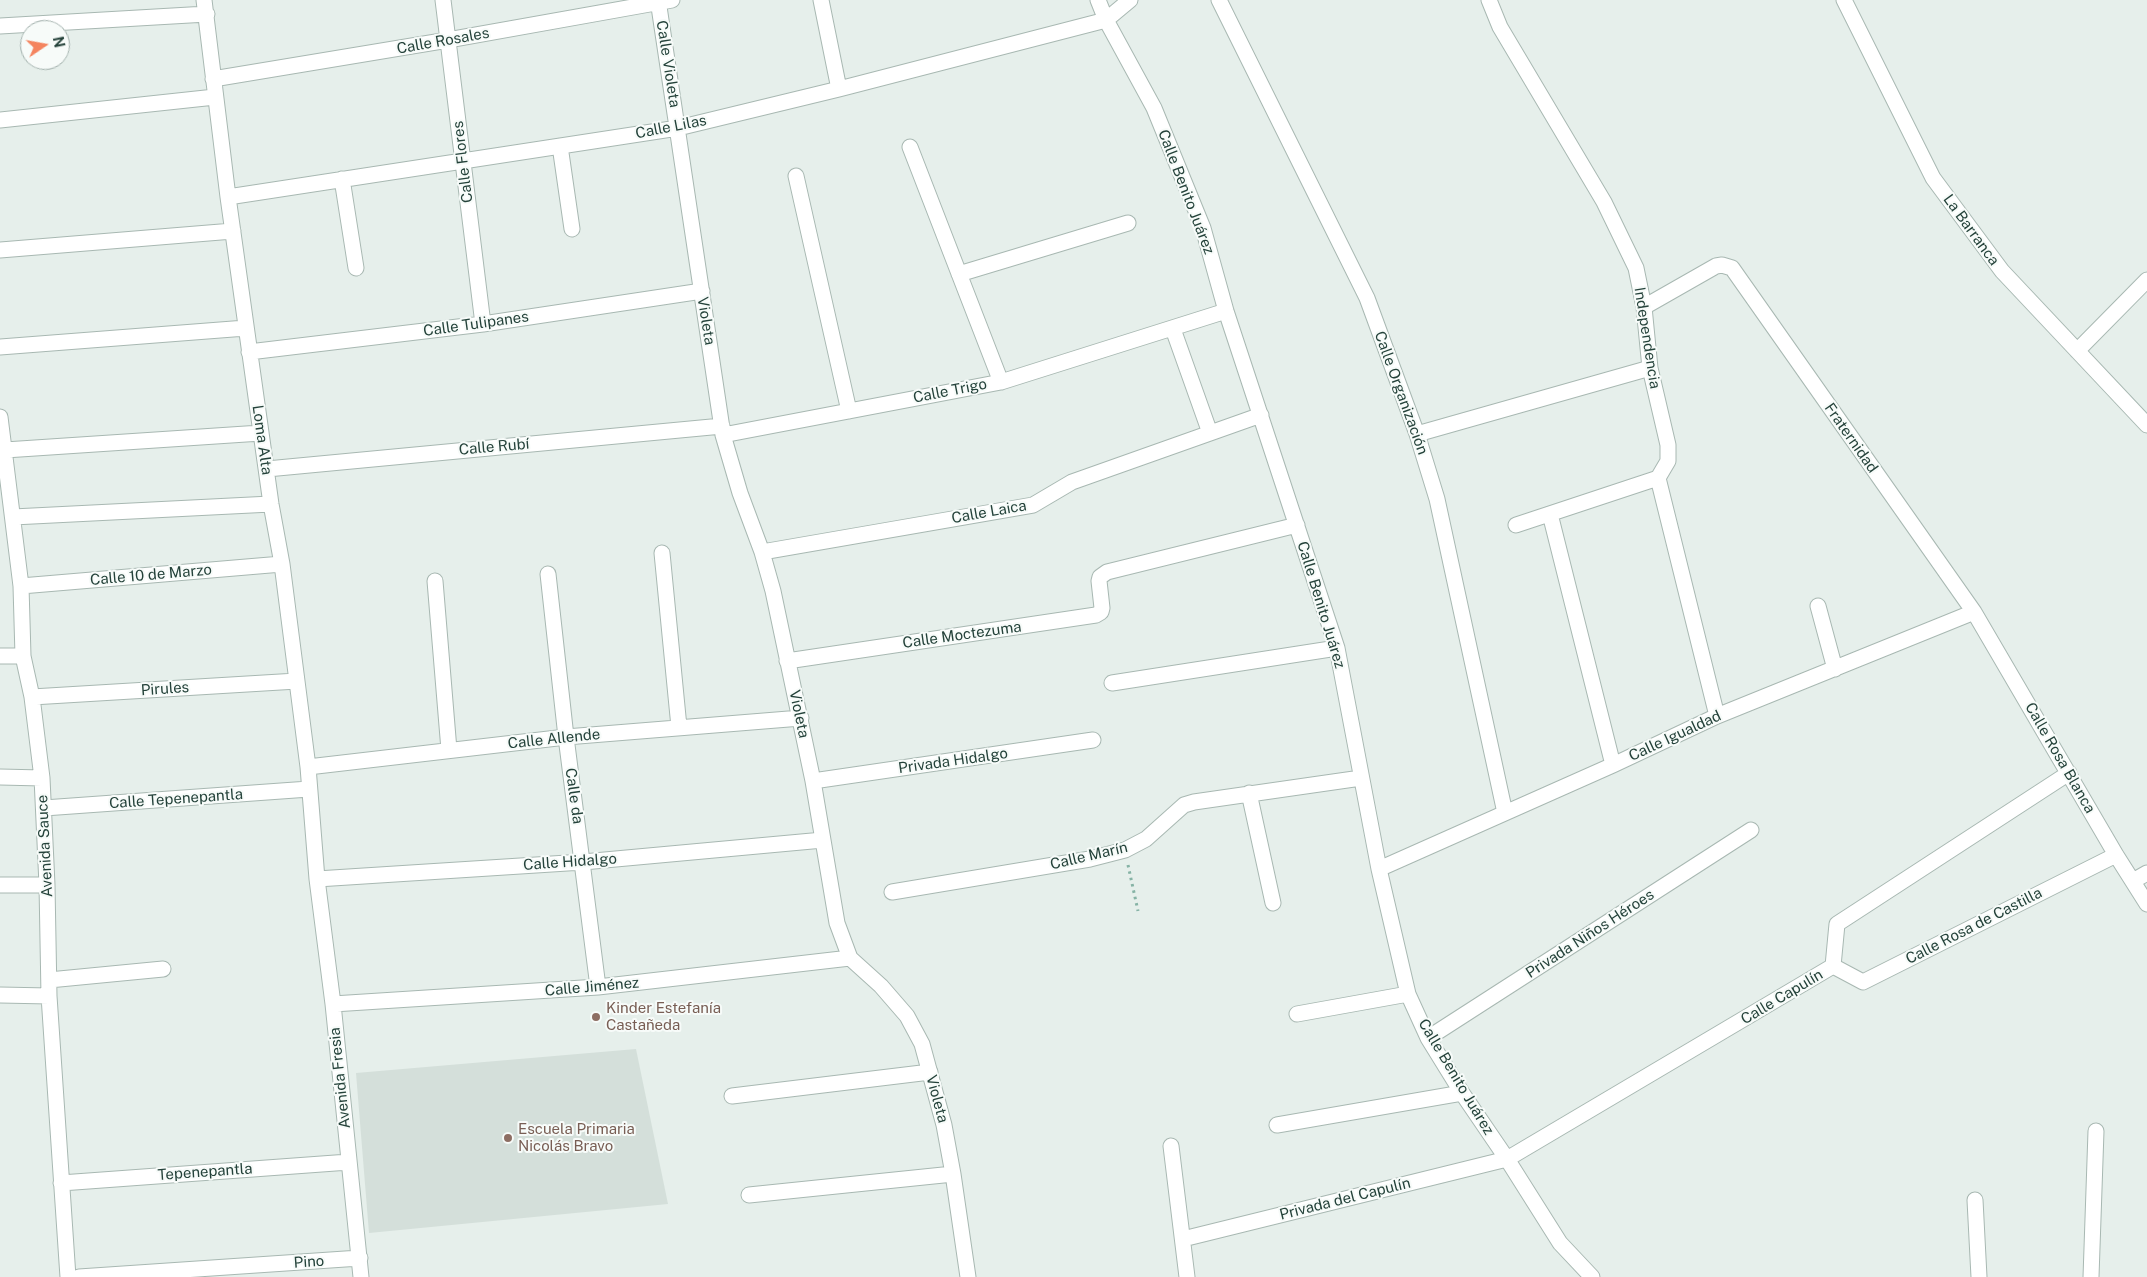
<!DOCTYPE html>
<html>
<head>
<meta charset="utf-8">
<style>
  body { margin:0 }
  #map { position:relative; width:2147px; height:1277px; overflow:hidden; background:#e6efeb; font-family:"Public Sans",sans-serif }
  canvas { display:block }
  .north { position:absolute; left:20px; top:20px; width:50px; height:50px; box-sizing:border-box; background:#f7fbf9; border:1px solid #a3b1ad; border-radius:50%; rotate:78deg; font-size:14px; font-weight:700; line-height:20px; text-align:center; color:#24423a }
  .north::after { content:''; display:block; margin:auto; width:18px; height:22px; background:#f4845f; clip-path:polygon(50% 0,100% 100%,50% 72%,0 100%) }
</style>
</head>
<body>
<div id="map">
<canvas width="2147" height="1277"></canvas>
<div class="north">N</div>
</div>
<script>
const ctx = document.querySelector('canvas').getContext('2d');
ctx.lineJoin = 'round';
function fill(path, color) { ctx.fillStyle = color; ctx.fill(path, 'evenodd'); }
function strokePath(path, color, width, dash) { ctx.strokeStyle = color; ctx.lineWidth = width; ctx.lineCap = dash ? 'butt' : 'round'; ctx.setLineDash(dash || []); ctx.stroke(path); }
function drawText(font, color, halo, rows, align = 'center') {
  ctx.font = font + ' "Public Sans",sans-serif'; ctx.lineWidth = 4; ctx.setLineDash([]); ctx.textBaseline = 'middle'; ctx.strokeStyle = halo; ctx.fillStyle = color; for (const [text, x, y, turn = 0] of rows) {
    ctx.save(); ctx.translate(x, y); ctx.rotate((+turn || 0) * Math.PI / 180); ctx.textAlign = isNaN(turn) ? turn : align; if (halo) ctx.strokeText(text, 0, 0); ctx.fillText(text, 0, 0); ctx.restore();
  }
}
const built = new Path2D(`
  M 636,1049 L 668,1204 L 369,1233 L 356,1073 Z`);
const path = new Path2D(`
  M 1128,865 L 1138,911`);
const minor = new Path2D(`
  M 204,0 L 228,197 L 271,504 L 282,564 L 308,767 L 317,879 L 333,1004 L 361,1277
  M 443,0 L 483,324
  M 658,0 L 723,435 L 740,493 L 762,552 L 773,591 L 813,781 L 837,923 L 850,958 L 881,986 L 907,1016 L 922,1044 L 944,1125 L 953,1174 L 968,1277
  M 821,0 L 839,89
  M 1098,0 L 1106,20 L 1154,108 L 1203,228 L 1226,311 L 1337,648 L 1379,869 L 1408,994 L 1428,1038 L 1462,1093 L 1507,1159 L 1560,1243 L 1592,1277
  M 1219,0 L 1367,298 L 1417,434 L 1437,499 L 1505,813
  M 1489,0 L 1500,27 L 1604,202 L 1636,268 L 1644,307 L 1650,368 L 1668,445 L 1668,461 L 1658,478
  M 1844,0 L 1933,178 L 2002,271 L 2147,425
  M 0,26 L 207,14
  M 213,79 L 448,40 L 672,0
  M 0,120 L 215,97
  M 560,146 L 572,229
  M 910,147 L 1001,382
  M 796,176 L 849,411
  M 342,179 L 356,268
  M 228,197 L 678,128 L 839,89 L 1106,20 L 1130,0
  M 0,250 L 233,231
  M 959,274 L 1128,223
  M 1644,307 L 1716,266 L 1722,265 L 1732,268 L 1974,612 L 2116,855 L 2147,904
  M 1173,329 L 1210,433
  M 0,347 L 246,328
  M 2077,351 L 2147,280
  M 249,352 L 483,324 L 702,291
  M 0,417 L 21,586 L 23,656 L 32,697 L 42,778 L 47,885 L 49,996 L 68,1277
  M 1417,434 L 1650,368
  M 723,435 L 1001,382 L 1226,311
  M 5,450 L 261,433
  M 267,469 L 722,426
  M 1658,478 L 1717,716
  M 1550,514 L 1613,765
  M 13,517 L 271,504
  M 1516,525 L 1658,478
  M 762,552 L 1033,505 L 1072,482 L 1261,415
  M 662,553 L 679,727
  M 548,574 L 566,737 L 598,987
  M 435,581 L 449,750
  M 21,586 L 282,564
  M 1818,606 L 1835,669
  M 0,656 L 23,656
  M 787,661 L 1096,615 L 1101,612 L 1102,608 L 1099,581 L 1100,577 L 1107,572 L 1297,525
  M 1112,683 L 1337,648
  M 32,697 L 297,681
  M 308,767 L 566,737 L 801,718
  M 0,777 L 42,778
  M 813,781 L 1093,740
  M 1249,793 L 1273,903
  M 44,808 L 309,789
  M 1379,869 L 1613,765 L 1717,716 L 1974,612
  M 317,879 L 583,862 L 823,840
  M 2133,881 L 2147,873
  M 0,885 L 47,885
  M 892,892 L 1090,859 L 1125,850 L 1146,839 L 1184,805 L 1194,802 L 1361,778
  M 1833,966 L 1837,924 L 2069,773
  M 1833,966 L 1863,982 L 2116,855
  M 49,980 L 163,969
  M 0,995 L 49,996
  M 333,1004 L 598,987 L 850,958
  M 1297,1014 L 1408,994
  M 1428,1038 L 1751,830
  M 732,1096 L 930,1072
  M 1277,1125 L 1462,1093
  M 1171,1146 L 1187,1277
  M 61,1183 L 349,1162
  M 749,1195 L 953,1174
  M 1975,1200 L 1979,1277
  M 1183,1239 L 1507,1159 L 1833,966
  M 79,1277 L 360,1258
  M 2091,1277 L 2096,1131`);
const markers = [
  [596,1017,5,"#8d6e63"],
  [508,1138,5,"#8d6e63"]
];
const streetNames = [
  ["Calle Rosales",443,41,-10],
  ["Calle Violeta",668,64,81],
  ["Calle Lilas",671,127,-11],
  ["Calle Flores",463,162,-97],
  ["Calle Benito Juárez",1186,192,69],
  ["La Barranca",1971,230,54],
  ["Violeta",706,321,81],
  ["Calle Tulipanes",476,324,-8],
  ["Independencia",1647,338,81],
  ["Calle Trigo",950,391,-11],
  ["Calle Organización",1401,393,70],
  ["Fraternidad",1851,438,55],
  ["Loma Alta",262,440,82],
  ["Calle Rubí",494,447,-5],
  ["Calle Laica",989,512,-10],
  ["Calle 10 de Marzo",151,575,-5],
  ["Calle Benito Juárez",1321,605,73],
  ["Calle Moctezuma",962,635,-8],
  ["Pirules",165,689,-4],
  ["Violeta",799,714,78],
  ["Calle Igualdad",1675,736,-25],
  ["Calle Allende",554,739,-6],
  ["Calle Rosa Blanca",2060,758,60],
  ["Privada Hidalgo",953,761,-8],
  ["Calle da",574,796,82],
  ["Calle Tepenepantla",176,799,-4],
  ["Avenida Sauce",45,846,-93],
  ["Calle Marín",1089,856,-13],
  ["Calle Hidalgo",570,862,-4],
  ["Calle Rosa de Castilla",1974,926,-27],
  ["Privada Niños Héroes",1590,934,-33],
  ["Calle Jiménez",592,987,-5],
  ["Calle Capulín",1782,997,-31],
  ["Calle Benito Juárez",1456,1077,59],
  ["Avenida Fresia",340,1078,-96],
  ["Violeta",937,1099,75],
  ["Tepenepantla",205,1172,-4],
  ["Privada del Capulín",1345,1199,-14],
  ["Pino",309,1262,-4]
];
const educationNames = [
  ["Kinder Estefanía",606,1008],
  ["Castañeda",606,1025],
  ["Escuela Primaria",518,1129],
  ["Nicolás Bravo",518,1146]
];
fill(built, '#d4dfda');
strokePath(minor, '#a8b8b2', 17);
strokePath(path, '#86b3a5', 3, [2.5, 4]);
strokePath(minor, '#fff', 15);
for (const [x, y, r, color] of markers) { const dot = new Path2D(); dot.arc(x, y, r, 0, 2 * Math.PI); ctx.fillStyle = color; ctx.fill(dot); strokePath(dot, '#f7fbf9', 2); }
drawText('15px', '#24423a', '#f7fbf9', streetNames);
drawText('15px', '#785e54', '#f7fbf9', educationNames, 'left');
</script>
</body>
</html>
